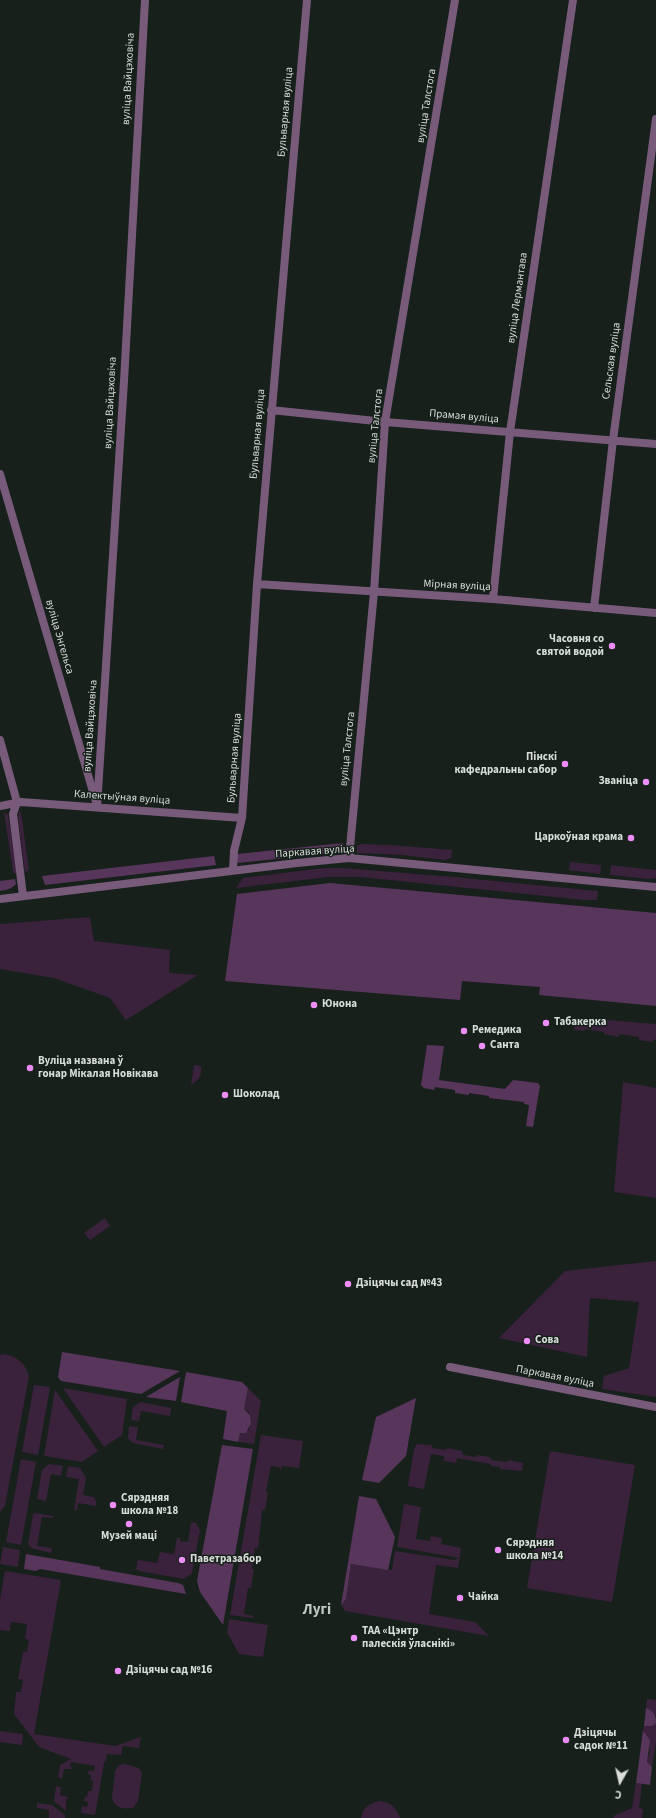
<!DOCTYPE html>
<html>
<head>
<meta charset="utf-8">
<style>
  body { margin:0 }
  #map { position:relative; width:656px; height:1818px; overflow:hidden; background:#17201b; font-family:"Source Sans 3",sans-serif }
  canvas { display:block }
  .north { position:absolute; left:600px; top:1762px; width:40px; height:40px; -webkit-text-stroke:3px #17201b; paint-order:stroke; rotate:188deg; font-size:11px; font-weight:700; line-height:16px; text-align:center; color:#d7dcd9 }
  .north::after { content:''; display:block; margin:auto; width:14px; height:18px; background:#d7dcd9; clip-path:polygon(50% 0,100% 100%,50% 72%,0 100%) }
</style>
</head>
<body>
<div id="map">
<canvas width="656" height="1818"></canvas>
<div class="north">С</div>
</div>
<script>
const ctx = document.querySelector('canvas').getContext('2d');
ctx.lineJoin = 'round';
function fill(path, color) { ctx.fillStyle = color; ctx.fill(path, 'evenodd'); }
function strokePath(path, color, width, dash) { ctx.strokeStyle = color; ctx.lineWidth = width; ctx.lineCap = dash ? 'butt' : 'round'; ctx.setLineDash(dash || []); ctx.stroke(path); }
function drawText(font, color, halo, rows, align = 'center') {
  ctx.font = font + ' "Source Sans 3",sans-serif'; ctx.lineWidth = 3; ctx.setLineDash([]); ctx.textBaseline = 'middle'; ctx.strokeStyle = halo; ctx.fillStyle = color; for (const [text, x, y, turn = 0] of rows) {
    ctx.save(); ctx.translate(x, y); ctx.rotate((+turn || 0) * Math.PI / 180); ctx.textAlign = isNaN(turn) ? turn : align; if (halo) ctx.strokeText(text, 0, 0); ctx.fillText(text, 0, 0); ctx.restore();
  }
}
const green = new Path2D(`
  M 19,811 L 21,813 L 29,870 L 25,873 L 18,818 Z
  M 4,812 L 8,815 L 9,821 L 17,872 L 15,874 L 13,872 Z
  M 360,844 L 391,845 L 452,850 L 451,858 L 445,860 L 403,855 L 357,853 L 357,846 Z
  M 570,862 L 601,865 L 600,874 L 569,870 Z
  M 611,865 L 656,870 L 656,878 L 649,879 L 610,875 Z
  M 324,868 L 343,868 L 453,877 L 598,891 L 597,900 L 584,900 L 361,877 L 328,877 L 236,888 L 243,878 Z
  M 90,917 L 94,941 L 170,950 L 169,973 L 198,975 L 126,1020 L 110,998 L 54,978 L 0,969 L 0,924 Z
  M 582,1018 L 656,1024 L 656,1040 L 654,1039 L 653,1042 L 639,1040 L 639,1037 L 619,1034 L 619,1037 L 604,1034 L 604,1032 L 585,1029 L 584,1031 L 574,1030 L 576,1020 Z
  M 194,1065 L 201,1066 C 202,1076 199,1080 191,1085 Z
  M 623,1082 L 656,1088 L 656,1198 L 614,1192 Z
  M 105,1218 L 110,1226 L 90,1240 L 84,1233 Z
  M 656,1261 L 656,1397 L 602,1389 L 604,1376 L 629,1368 L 639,1302 L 590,1298 L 587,1357 L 499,1338 L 565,1271 Z
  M 3,1354 C 17,1356 25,1363 29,1376 L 5,1506 L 0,1512 L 0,1355 Z
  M 34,1385 L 50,1387 L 38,1455 L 22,1452 Z
  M 63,1388 L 127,1399 L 122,1435 L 104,1447 Z
  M 248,1388 L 261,1401 L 254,1444 L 238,1442 L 240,1432 L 249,1430 L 251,1420 L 249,1412 L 244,1409 Z
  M 55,1390 L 98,1451 L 82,1462 L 44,1456 Z
  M 140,1402 L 171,1408 L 170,1416 L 141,1411 L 139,1421 L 131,1420 L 133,1407 Z
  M 129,1426 L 138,1427 L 136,1440 L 164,1445 L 163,1449 L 133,1443 L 128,1438 Z
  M 261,1435 L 303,1441 L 299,1468 L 282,1466 L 281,1470 L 279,1467 L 271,1466 L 266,1492 L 268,1492 L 265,1510 L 262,1510 L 258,1549 L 255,1548 L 252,1569 L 254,1569 L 251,1588 L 248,1588 L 244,1614 L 253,1616 L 253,1618 L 230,1615 Z
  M 417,1444 L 432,1445 L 432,1448 L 446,1450 L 448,1448 L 462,1451 L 463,1455 L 476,1457 L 478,1455 L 490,1457 L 491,1460 L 506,1462 L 509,1460 L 523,1463 L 522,1471 L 500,1469 L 500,1467 L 491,1466 L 491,1464 L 457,1458 L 456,1463 L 444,1461 L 444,1456 L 431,1454 L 424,1489 L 408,1486 L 414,1449 Z
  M 550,1451 L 635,1465 L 612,1602 L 527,1588 Z
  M 21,1459 L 36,1462 L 21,1545 L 6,1542 Z
  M 49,1464 L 63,1466 L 61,1476 L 51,1474 L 46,1501 L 37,1499 L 42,1470 Z
  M 68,1466 L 80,1468 L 86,1478 L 83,1495 L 94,1497 L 96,1501 L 96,1506 L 78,1503 L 77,1510 L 74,1510 L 79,1479 L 66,1477 Z
  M 404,1504 L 421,1507 L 416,1539 L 430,1541 L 431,1536 L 442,1538 L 441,1544 L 461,1548 L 458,1568 L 436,1565 L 429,1614 L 475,1622 L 489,1636 L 345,1611 L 341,1605 L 346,1599 L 351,1564 L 392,1570 L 395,1551 L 454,1560 L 459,1558 L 397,1547 Z
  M 35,1513 L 53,1516 L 53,1518 L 42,1517 L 37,1546 L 52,1548 L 51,1553 L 31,1548 L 28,1544 L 33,1515 Z
  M 191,1522 L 196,1523 L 200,1530 L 192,1573 L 184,1579 L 139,1571 L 136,1569 L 138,1560 L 157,1563 L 160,1552 L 174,1554 L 177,1538 L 180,1538 L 180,1541 L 188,1542 Z
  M 3,1547 L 20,1550 L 18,1567 L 0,1564 Z
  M 5,1571 L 61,1580 L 34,1734 L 115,1746 L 141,1737 L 139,1748 L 123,1746 L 121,1755 L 107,1754 L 106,1760 L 104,1763 L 95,1815 L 81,1813 L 82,1806 L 87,1807 L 88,1802 L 84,1801 L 85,1797 L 87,1797 L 88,1791 L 92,1791 L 93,1781 L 90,1780 L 91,1775 L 88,1774 L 89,1770 L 94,1771 L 95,1766 L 71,1762 L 70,1767 L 72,1767 L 72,1769 L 64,1769 L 62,1779 L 58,1777 L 60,1765 L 71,1759 L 39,1747 L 14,1714 L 16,1692 L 21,1692 L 23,1680 L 18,1679 L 23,1652 L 27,1652 L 29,1640 L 25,1639 L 27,1624 L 11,1622 L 10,1631 L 0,1630 L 0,1600 Z
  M 229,1619 L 268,1625 L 263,1657 L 239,1654 L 227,1632 Z
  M 647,1699 L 656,1700 L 656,1716 L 646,1708 Z
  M 656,1723 L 656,1742 L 652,1767 L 647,1762 L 650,1750 L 643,1731 L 644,1726 L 648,1726 Z
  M 0,1731 L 23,1734 L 22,1745 L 0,1742 Z
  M 125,1764 L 139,1768 L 142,1773 L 138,1801 L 133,1808 C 124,1809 115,1809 112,1798 L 115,1771 L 119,1765 Z
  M 636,1783 L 642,1784 L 639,1808 L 643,1809 L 642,1818 L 614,1818 L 613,1816 L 632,1808 Z
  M 56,1786 L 61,1787 L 60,1795 L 68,1797 L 68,1799 L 66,1799 L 66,1811 L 54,1801 Z
  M 381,1801 C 391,1803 397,1808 400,1818 L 361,1818 C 363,1807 371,1802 381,1801 Z
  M 37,1803 L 52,1805 L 65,1815 L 65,1818 L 49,1818 L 49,1810 L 37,1808 Z`);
const forest = new Path2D(`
  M 343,843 L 345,849 L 341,852 L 238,863 L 236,861 L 237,854 Z
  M 214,856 L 216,865 L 45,885 L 42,876 Z
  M 15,879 L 16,884 C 11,889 7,890 0,891 L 0,881 Z
  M 330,883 L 656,913 L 656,1006 L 539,995 L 540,987 L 462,981 L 460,1000 L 225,981 L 237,894 Z
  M 427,1045 L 444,1046 L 439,1080 L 505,1089 L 513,1080 L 538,1083 L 540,1086 L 533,1127 L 526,1126 L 529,1105 L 524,1104 L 524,1102 L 489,1098 L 489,1096 L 469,1093 L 469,1095 L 455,1093 L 455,1090 L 435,1087 L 434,1090 L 424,1088 L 421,1085 Z
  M 62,1352 L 180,1371 L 141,1394 L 61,1381 L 58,1377 Z
  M 186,1372 L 242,1382 L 248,1388 L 244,1409 L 250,1415 L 251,1423 L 246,1433 L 240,1433 L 238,1442 L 223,1439 L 227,1411 L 181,1402 Z
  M 180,1377 L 176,1401 L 146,1397 Z
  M 416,1398 L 406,1456 L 379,1483 L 362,1480 L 376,1417 Z
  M 222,1445 L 253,1449 L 223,1625 L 200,1592 L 197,1581 Z
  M 359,1496 L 376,1499 L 395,1537 L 388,1570 L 351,1564 L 346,1599 L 341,1605 Z
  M 26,1554 L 100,1567 L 100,1569 L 178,1583 L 183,1585 L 186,1594 L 40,1569 L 36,1571 L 24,1569 Z
  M 646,1708 C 654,1711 656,1715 656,1723 L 652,1726 L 644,1726 Z
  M 643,1731 L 650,1740 L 647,1762 L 652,1767 L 650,1785 L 636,1783 Z`);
const minor = new Path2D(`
  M 271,410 L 385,422 L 656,444
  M 0,474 L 96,802
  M 257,584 L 493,599 L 656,613
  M 493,599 L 510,432 L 573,0
  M 594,608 L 613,440 L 656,119
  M 0,740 L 17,802 L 13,814 L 23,896
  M 0,806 L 21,802 L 242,818
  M 97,807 L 124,381 L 145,0
  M 349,858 L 374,592 L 385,422 L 455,0
  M 233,870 L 234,851 L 242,818 L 257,584 L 307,0
  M 450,1367 L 656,1407`);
const tertiary = new Path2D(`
  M 0,899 L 297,863 L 349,858 L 656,887`);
const markers = [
  [612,646,4,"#ee8cf9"],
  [565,764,4,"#ee8cf9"],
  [646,782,4,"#ee8cf9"],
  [631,838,4,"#ee8cf9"],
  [314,1005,4,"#ee8cf9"],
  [546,1023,4,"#ee8cf9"],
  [464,1031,4,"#ee8cf9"],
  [482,1046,4,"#ee8cf9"],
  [30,1068,4,"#ee8cf9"],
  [225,1095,4,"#ee8cf9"],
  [348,1284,4,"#ee8cf9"],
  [527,1341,4,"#ee8cf9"],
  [113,1505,4,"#ee8cf9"],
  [129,1524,4,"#ee8cf9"],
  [498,1550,4,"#ee8cf9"],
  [182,1560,4,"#ee8cf9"],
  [460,1598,4,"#ee8cf9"],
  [354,1638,4,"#ee8cf9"],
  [118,1671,4,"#ee8cf9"],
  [566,1740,4,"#ee8cf9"]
];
const streetNames = [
  ["вуліца Вайцэховіча",129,79,-87],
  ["вуліца Талстога",427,106,-81],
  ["Бульварная вуліца",286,112,-85],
  ["вуліца Лермантава",518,298,-82],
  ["Сельская вуліца",612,361,-82],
  ["вуліца Вайцэховіча",111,403,-87],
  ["Прамая вуліца",464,417,5],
  ["вуліца Талстога",376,426,-84],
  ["Бульварная вуліца",258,434,-85],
  ["Мірная вуліца",457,586,3],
  ["вуліца Энгельса",59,637,74],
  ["вуліца Вайцэховіча",91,726,-86],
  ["вуліца Талстога",348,749,-84],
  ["Бульварная вуліца",235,758,-86],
  ["Калектыўная вуліца",122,798,4],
  ["Паркавая вуліца",315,852,-4],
  ["Паркавая вуліца",555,1377,11]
];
const poiNames = [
  ["Часовня со",604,640,"right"],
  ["святой водой",604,653,"right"],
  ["Пінскі",557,758,"right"],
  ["кафедральны сабор",557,771,"right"],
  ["Званіца",638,782,"right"],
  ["Царкоўная крама",623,838,"right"],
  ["Юнона",322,1005],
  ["Табакерка",554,1023],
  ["Ремедика",472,1031],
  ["Санта",490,1046],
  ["Вуліца названа ў",38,1062],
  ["гонар Мікалая Новікава",38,1075],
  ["Шоколад",233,1095],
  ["Дзіцячы сад №43",356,1284],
  ["Сова",535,1341],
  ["Сярэдняя",121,1499],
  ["школа №18",121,1512],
  ["Музей маці",129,1537,"center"],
  ["Сярэдняя",506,1544],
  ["школа №14",506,1557],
  ["Паветразабор",190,1560],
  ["Чайка",468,1598],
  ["ТАА «Цэнтр",362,1632],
  ["палескія ўласнікі»",362,1645],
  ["Дзіцячы сад №16",126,1671],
  ["Дзіцячы",574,1734],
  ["садок №11",574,1747]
];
const districtNames = [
  ["Лугі",317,1611]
];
fill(green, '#3a223c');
fill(forest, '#58365c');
strokePath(minor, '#785b7b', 8);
strokePath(tertiary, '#785b7b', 8);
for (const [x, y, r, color] of markers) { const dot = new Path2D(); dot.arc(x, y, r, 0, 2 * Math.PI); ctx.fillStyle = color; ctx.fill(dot); strokePath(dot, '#17201b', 1.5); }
drawText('11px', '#d7dcd9', '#17201b', streetNames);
drawText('bold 11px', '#d7dcd9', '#17201b', poiNames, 'left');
drawText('bold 15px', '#bdc9c1', '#17201b', districtNames);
</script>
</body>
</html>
